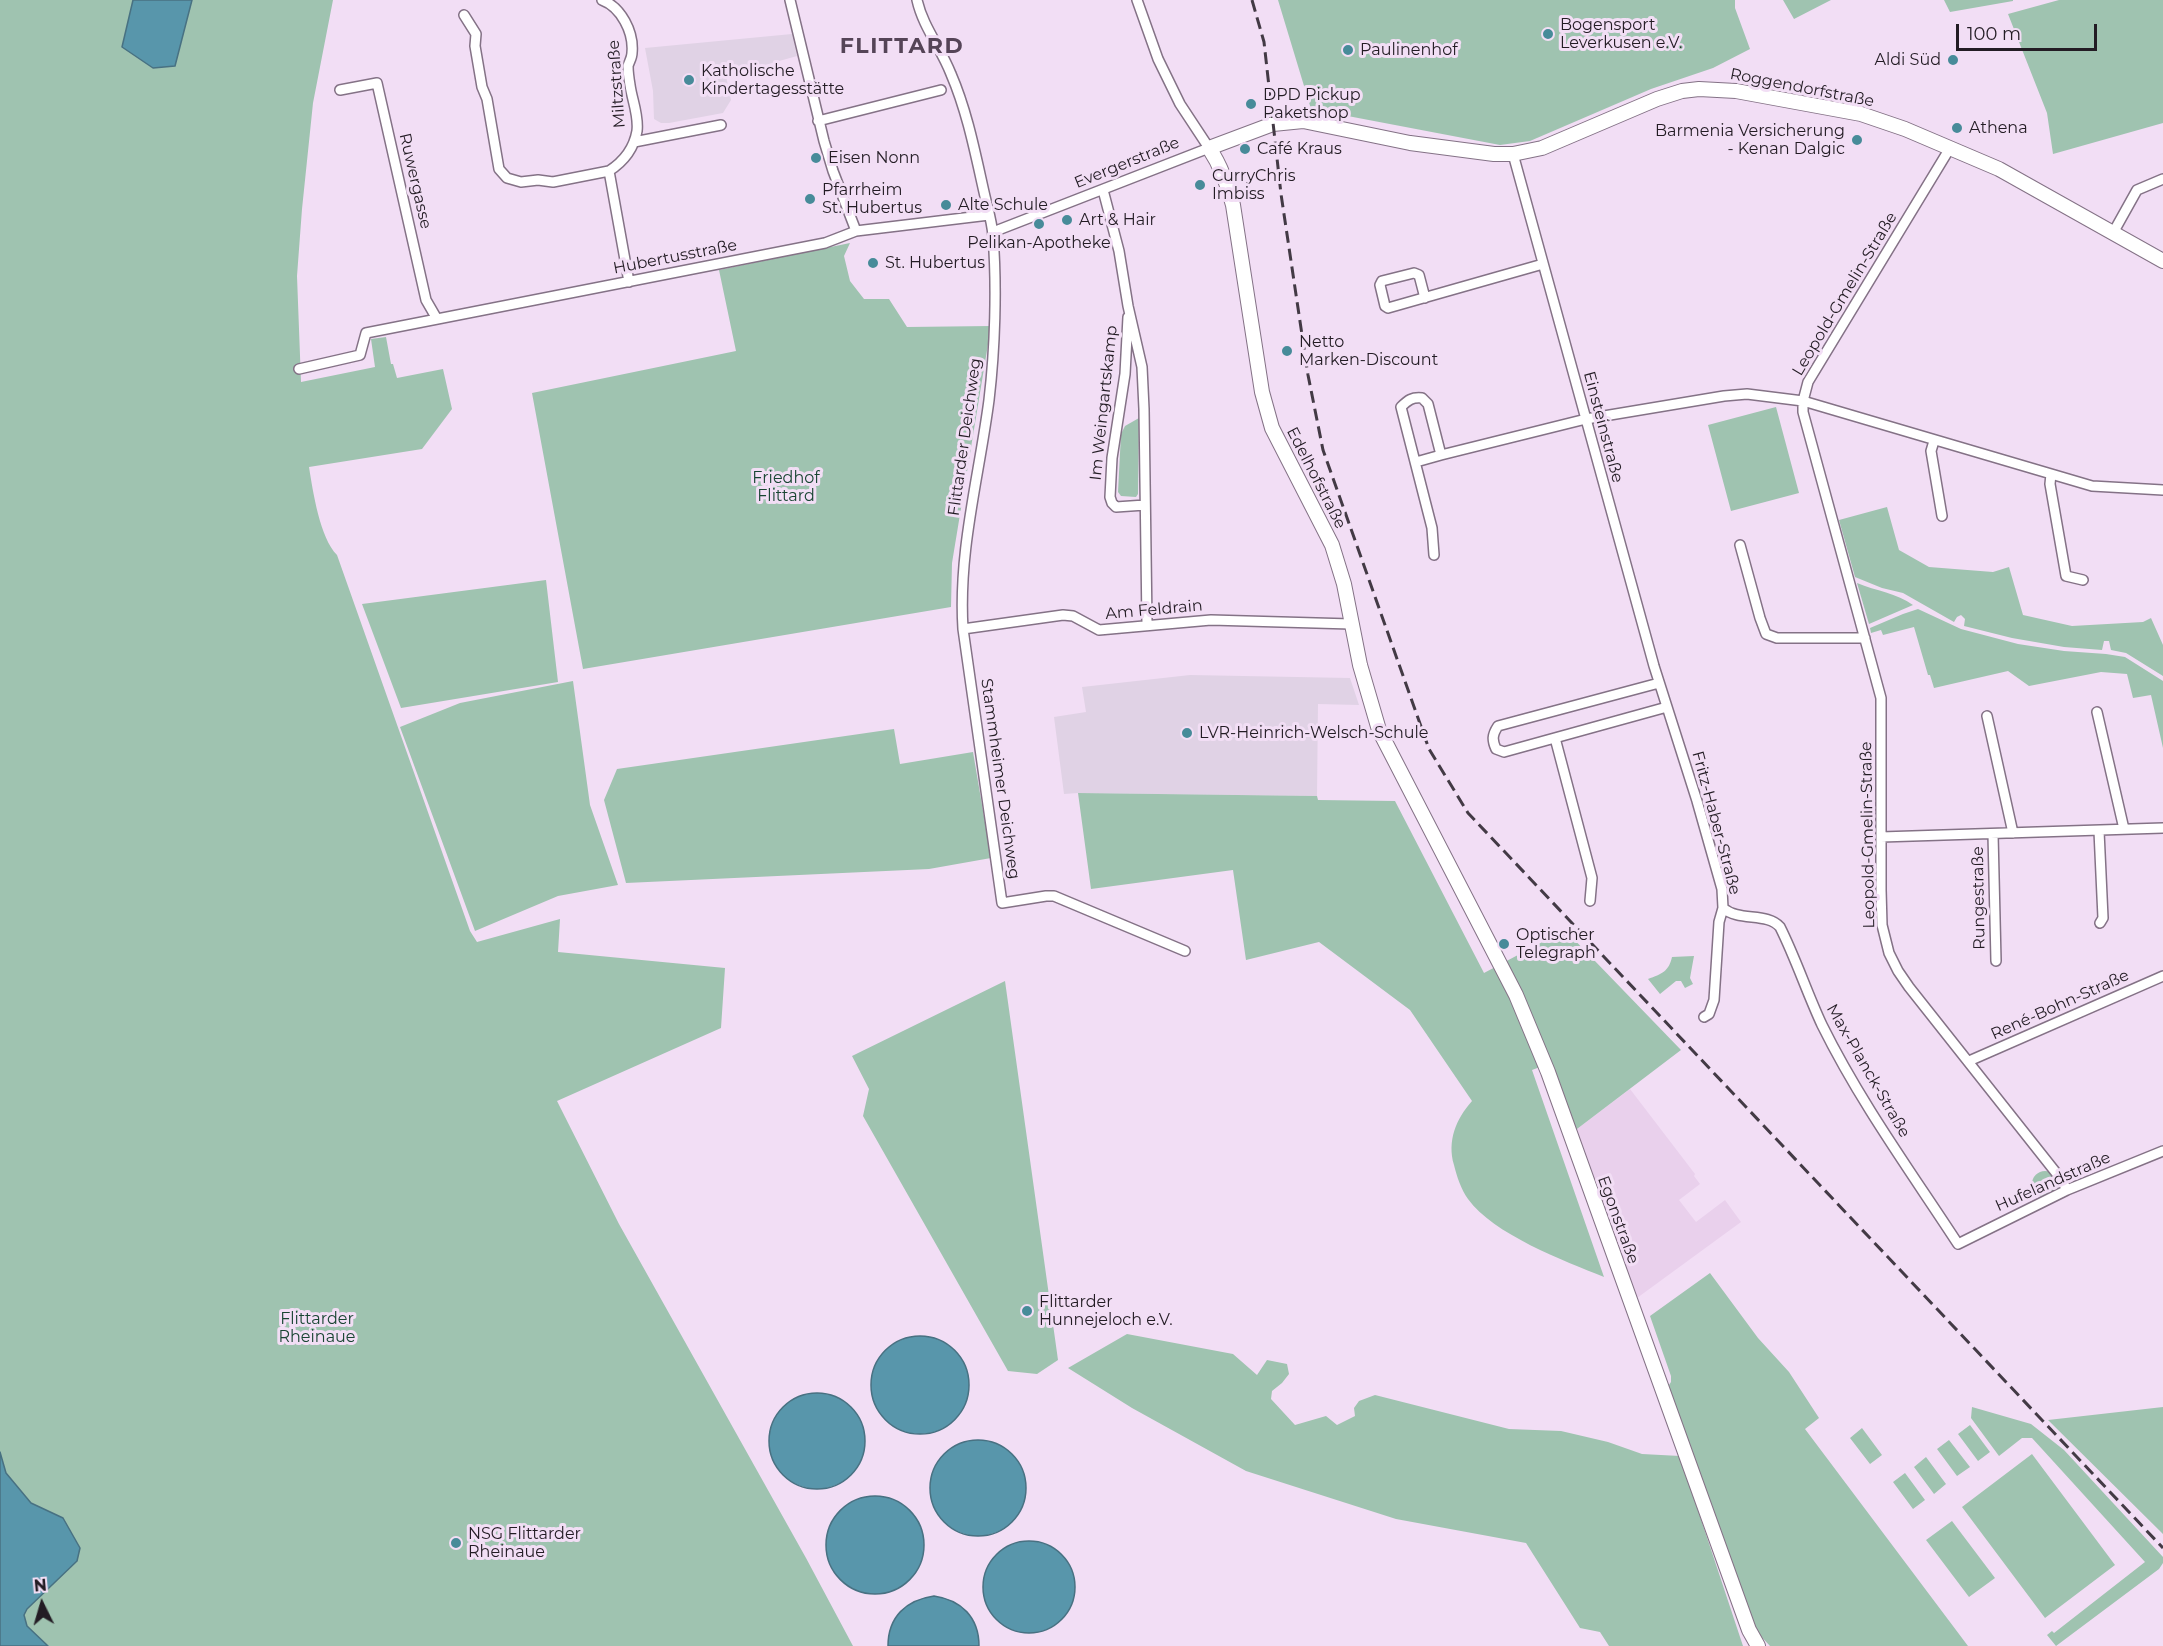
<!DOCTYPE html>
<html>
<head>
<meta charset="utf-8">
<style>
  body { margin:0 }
  #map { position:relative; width:2163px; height:1646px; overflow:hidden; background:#f2def5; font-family:Montserrat,sans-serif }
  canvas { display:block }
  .north { position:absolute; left:12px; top:1574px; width:60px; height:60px; -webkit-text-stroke:4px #f2def5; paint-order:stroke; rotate:355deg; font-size:16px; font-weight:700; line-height:24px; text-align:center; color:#231c24 }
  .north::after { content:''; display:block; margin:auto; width:21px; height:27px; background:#231c24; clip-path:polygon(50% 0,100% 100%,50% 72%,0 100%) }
  .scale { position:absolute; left:1956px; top:24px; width:141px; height:27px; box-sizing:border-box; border:3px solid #231c24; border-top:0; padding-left:8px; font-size:18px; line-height:21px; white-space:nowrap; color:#231c24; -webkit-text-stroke:4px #f2def5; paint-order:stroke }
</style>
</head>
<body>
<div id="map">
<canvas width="2163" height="1646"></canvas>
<div class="north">N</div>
<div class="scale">100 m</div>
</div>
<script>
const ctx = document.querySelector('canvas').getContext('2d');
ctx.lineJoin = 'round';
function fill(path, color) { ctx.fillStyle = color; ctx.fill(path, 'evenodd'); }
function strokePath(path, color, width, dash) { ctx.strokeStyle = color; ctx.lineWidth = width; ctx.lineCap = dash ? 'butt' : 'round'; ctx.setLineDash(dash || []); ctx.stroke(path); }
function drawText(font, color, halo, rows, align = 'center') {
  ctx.font = font + ' Montserrat,sans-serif'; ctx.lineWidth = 6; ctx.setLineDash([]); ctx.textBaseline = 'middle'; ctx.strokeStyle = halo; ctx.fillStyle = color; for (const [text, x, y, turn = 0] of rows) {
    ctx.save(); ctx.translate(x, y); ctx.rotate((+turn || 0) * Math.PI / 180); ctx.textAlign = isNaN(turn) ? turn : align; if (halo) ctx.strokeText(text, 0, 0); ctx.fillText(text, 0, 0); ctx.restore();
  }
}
const built = new Path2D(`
  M 1630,1089 L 1695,1174 L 1694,1176 L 1700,1184 L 1679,1200 L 1696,1222 L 1725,1200 L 1741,1222 L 1637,1298 L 1573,1132 Z`);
const education = new Path2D(`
  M 792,34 L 797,56 L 726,76 L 731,100 L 723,113 L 669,123 L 661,123 L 654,119 L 653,91 L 645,48 Z
  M 1190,675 L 1350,678 L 1359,705 L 1318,704 L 1317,796 L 1078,793 L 1064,794 L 1054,717 L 1086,712 L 1082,687 Z`);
const green = new Path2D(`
  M 0,0 L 333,0 L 313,103 L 302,209 L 297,276 L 301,382 L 375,367 L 371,339 L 386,337 L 391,364 L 393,364 L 397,378 L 443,369 L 452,409 L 422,449 L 309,467 C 313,492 320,538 337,555 L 470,931 L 477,942 L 560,919 L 558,952 L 725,968 L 721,1028 L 557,1101 L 619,1224 L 806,1558 L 853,1646 L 0,1646 Z
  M 1278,0 L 1735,0 L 1735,8 L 1750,49 L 1713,68 L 1651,89 L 1530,141 L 1500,145 L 1311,109 Z
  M 1783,0 L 1831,0 L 1794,19 Z
  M 1944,0 L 2013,0 L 2013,1 L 1950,12 Z
  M 2059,0 L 2163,0 L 2163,123 L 2053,154 L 2047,113 L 2008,14 Z
  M 850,243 L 844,256 L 850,281 L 864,299 L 889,299 L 907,327 L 991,326 L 952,563 L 951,607 L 583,669 L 532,393 L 736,351 L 719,270 Z
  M 1776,407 L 1799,493 L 1731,511 L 1708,425 Z
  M 1139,418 L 1138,494 L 1136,497 L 1121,496 L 1118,492 L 1121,434 L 1125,426 Z
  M 1887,507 L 1899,550 L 1929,567 L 1993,572 L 2009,567 L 2023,615 L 2072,626 L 2143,622 L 2151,618 L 2163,645 L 2163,676 L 2126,653 L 2111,650 L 2109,641 L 2104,641 L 2102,650 L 2064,647 L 2012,638 L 1964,626 L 1965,619 L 1961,615 L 1957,617 L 1954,622 L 1903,593 L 1882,588 L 1855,577 L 1839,520 Z
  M 546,580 L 558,682 L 401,708 L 362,604 Z
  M 1857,583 C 1876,591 1897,593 1913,605 L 1869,624 Z
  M 1918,609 L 1961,629 L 2018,644 L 2064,651 L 2106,654 L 2125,657 L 2163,681 L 2163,748 L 2151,695 L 2133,698 L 2127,674 L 2101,672 L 2029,686 L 2008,671 L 1934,688 L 1930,675 L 1928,675 L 1914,627 L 1883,635 L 1881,630 L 1871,633 L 1870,628 L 1903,614 Z
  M 573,681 L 590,805 L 618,885 L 558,896 L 475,931 L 400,727 L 460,703 Z
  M 894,729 L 900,764 L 973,752 L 991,858 L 929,869 L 626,883 L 604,800 L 617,769 Z
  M 1078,793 L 1317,796 L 1318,800 L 1395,801 L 1484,973 L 1565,930 L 1681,1050 L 1573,1132 L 1548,1064 L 1532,1070 L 1604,1277 C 1564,1261 1493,1234 1468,1199 C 1461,1189 1457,1177 1454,1165 C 1447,1141 1456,1119 1472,1101 L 1410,1010 L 1319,942 L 1246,960 L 1233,870 L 1091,889 Z
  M 1694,956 L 1690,978 L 1693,984 L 1685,988 L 1681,981 L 1676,981 L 1660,994 L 1648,979 C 1662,974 1669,971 1672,957 Z
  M 1005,981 L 1058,1360 L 1037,1374 L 1008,1371 L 863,1116 L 869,1089 L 852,1056 Z
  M2032 1184a13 13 0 1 1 26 0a13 13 0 1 1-26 0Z
  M 1710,1273 L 1758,1338 L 1789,1372 L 1819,1418 L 1805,1429 L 1968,1646 L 1770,1646 L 1756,1631 L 1667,1388 L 1671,1382 L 1671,1376 L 1650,1316 Z
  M 1127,1334 L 1233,1354 L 1257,1375 L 1267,1360 L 1287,1364 L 1289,1374 L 1282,1383 L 1272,1391 L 1271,1399 L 1295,1425 L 1326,1416 L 1337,1425 L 1355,1416 L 1354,1408 L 1359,1401 L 1375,1395 L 1509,1429 L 1561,1431 L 1608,1442 L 1642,1454 L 1680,1456 L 1743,1646 L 1609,1646 L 1600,1632 L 1580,1628 L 1526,1543 L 1396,1519 L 1246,1471 L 1132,1408 L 1068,1368 Z
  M 1972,1407 L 2031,1424 L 2064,1450 L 2163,1557 L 2163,1563 L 2159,1569 L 2056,1646 L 2047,1635 L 2052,1631 L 2054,1633 L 2145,1562 L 2032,1438 L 2022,1438 L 1999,1456 L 1971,1418 Z
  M 2163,1407 L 2163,1534 L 2048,1420 Z
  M 1970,1425 L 1990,1452 L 1978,1461 L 1958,1434 Z
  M 1862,1428 L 1882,1455 L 1870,1464 L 1850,1438 Z
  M 1949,1440 L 1970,1467 L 1957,1476 L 1937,1449 Z
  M 2032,1454 L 2115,1565 L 2045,1618 L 1962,1507 Z
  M 1926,1457 L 1946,1484 L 1934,1494 L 1914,1467 Z
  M 1905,1473 L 1925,1500 L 1913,1509 L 1893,1482 Z
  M 1952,1521 L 1995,1578 L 1969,1597 L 1926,1540 Z`);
const water = new Path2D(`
  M 133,0 L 192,0 L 175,66 L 153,68 L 122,47 Z
  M871 1385a49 49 0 1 1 98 0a49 49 0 1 1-98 0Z
  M769 1441a48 48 0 1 1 96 0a48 48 0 1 1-96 0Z
  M930 1488a48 48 0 1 1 96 0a48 48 0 1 1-96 0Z
  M 0,1452 L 6,1473 L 31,1503 L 63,1518 L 80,1548 L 77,1561 L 27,1609 L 24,1615 L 27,1626 L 48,1646 L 0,1646 Z
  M826 1545a49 49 0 1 1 98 0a49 49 0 1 1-98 0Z
  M983 1587a46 46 0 1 1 92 0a46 46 0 1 1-92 0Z
  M 934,1596 C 961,1600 979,1617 979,1646 L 888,1646 C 888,1617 906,1600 934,1596 Z`);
const street = new Path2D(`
  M 602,0 C 621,7 634,32 632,53 C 632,58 629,62 628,66 C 628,72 629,79 630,85 C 632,100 639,115 637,131 C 634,148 623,162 609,171
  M 790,0 L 824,141 L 833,171 L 856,231
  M 917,0 C 923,27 941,48 951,74 C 967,111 975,152 984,192 C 987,206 992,221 993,236 C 997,287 995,349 989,400 C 979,477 958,551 963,629 L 1002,903 L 1046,896 L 1054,896 L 1185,951
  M 464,15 L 476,34 L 475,46 L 482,87 L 487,99 L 499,169 L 507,178 L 521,182 L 538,180 L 553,182 L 609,171 L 629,282
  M 340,90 L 377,83 L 426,300 L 437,319
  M 818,121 L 941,90
  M 634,142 L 721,125
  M 1950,148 L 1808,382 L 1803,401 L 1803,412 L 1881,698 L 1881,890 L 1882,925 L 1889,953 L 1898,971 L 1909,987 L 2061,1179 L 2067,1190
  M 1513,154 L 1654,666 L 1697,801 L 1722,889 L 1723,908 L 1719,922 L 1714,1000 L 1709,1014 L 1704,1017
  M 1103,190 L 1119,251 L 1128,306 L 1142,367 L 1144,409 L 1147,624
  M 993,232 L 1209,148 L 1180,104 L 1158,59 L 1137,0
  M 2113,233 L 2137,190 L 2163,179
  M 1425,298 L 1419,275 L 1414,273 L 1382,281 L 1380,285 L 1385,306 L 1388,308 L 1543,264
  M 1128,317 L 1125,374 L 1112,458 L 1110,497 L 1112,503 L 1116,507 L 1145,505
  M 299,369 L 360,355 L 366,333 L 825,243 L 856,231 L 989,215
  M 1934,441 L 1931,451 L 1942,516
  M 1441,455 L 1586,419 L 1724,396 L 1747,394 L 1803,401 L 2092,486 L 2163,490
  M 1416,462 L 1441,455 L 1428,404 L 1422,398 C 1412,397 1408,400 1401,407 L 1432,528 L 1434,555
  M 2051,474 L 2050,484 L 2066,576 L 2083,580
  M 1740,545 L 1760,618 L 1766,634 L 1777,638 L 1865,638
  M 963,629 L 1063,615 L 1073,616 L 1099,630 L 1211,620 L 1351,624
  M 1659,683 L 1498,726 C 1492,735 1492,740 1496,749 L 1504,752 L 1667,707
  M 2097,712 L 2124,829
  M 1987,716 L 2013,833
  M 1555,738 L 1592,878 L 1590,901
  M 2099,831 L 2103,918 L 2100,923
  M 1993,834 L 1996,961
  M 1881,837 L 2163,828
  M 1723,908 C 1739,922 1767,912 1780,927 C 1796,959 1807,993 1822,1025 C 1860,1102 1911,1172 1958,1244 L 2067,1190 L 2163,1151
  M 1969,1061 L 2163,976`);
const secondary = new Path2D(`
  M 1758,1646 L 1749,1630 L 1548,1072 L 1516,995 L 1379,730 L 1360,665 L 1344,584 L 1332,545 L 1272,428 L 1262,392 L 1233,205 C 1227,184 1221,166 1209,148 L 1273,124 L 1303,121 L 1410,143 L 1494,154 L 1513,154 L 1542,148 L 1657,99 L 1682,91 L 1699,89 L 1736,91 L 1861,114 L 1905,129 L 1999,169 L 2163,261`);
const rail = new Path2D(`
  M 1252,0 L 1264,42 L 1281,194 L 1308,375 L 1323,450 L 1429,749 L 1468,813 L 2163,1548`);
const markers = [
  [1548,34,6,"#478b99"],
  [1348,50,6,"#478b99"],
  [1953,60,6,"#478b99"],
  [689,80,6,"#478b99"],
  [1251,104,6,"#478b99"],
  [1957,128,6,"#478b99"],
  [1857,140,6,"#478b99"],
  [1245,149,6,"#478b99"],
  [816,158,6,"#478b99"],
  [1200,185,6,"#478b99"],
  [810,199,6,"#478b99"],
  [946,205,6,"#478b99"],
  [1067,220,6,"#478b99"],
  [1039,224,6,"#478b99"],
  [873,263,6,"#478b99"],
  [1287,351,6,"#478b99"],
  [1187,733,6,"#478b99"],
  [1504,944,6,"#478b99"],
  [1027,1311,6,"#478b99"],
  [456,1543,6,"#478b99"]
];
const poiNames = [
  ["Bogensport",1560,25],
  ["Leverkusen e.V.",1560,43],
  ["Paulinenhof",1360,50],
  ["Aldi Süd",1941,60,"right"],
  ["Katholische",701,71],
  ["Kindertagesstätte",701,89],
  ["DPD Pickup",1263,95],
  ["Paketshop",1263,113],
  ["Athena",1969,128],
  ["Barmenia Versicherung",1845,131,"right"],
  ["- Kenan Dalgic",1845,149,"right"],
  ["Café Kraus",1257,149],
  ["Eisen Nonn",828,158],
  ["CurryChris",1212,176],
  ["Imbiss",1212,194],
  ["Pfarrheim",822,190],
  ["St. Hubertus",822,208],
  ["Alte Schule",958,205],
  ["Art & Hair",1079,220],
  ["Pelikan-Apotheke",1039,243,"center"],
  ["St. Hubertus",885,263],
  ["Netto",1299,342],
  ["Marken-Discount",1299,360],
  ["LVR-Heinrich-Welsch-Schule",1199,733],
  ["Optischer",1516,935],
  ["Telegraph",1516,953],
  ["Flittarder",1039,1302],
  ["Hunnejeloch e.V.",1039,1320],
  ["NSG Flittarder",468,1534],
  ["Rheinaue",468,1552]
];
const streetNames = [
  ["Miltzstraße",617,84,-94],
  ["Roggendorfstraße",1802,88,11],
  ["Evergerstraße",1127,163,-22],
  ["Ruwergasse",415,181,77],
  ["Hubertusstraße",675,257,-11],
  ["Leopold-Gmelin-Straße",1845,294,-59],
  ["Im Weingartskamp",1104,403,-84],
  ["Einsteinstraße",1603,427,75],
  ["Flittarder Deichweg",965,437,-82],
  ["Edelhofstraße",1316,478,63],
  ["Am Feldrain",1154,610,-5],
  ["Stammheimer Deichweg",1000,779,82],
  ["Fritz-Haber-Straße",1716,823,75],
  ["Leopold-Gmelin-Straße",1868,835,-91],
  ["Rungestraße",1979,898,-91],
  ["René-Bohn-Straße",2060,1005,-24],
  ["Max-Planck-Straße",1868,1071,60],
  ["Hufelandstraße",2053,1182,-24],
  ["Egonstraße",1618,1220,70]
];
const parkNames = [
  ["Friedhof",786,478],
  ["Flittard",786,496],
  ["Flittarder",317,1319],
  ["Rheinaue",317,1337]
];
const districtNames = [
  ["FLITTARD",902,47]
];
fill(built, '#e9d0ec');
fill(education, '#e0d2e5');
fill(green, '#9fc3b0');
fill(water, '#5896ab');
strokePath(water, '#487182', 1.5);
strokePath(street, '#847286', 12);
strokePath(secondary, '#847286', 16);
strokePath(street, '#fff', 9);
strokePath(secondary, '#fff', 14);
strokePath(rail, '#433a45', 3, [12, 6]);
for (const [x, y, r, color] of markers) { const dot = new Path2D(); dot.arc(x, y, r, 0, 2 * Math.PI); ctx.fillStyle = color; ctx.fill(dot); strokePath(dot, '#f2def5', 2); }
drawText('16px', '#231c24', '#f2def5', poiNames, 'left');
drawText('16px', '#231c24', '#f2def5', streetNames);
drawText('16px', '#184532', '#f2def5', parkNames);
ctx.letterSpacing = '1.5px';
drawText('bold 22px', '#554457', '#f2def5', districtNames);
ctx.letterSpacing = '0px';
</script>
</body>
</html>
